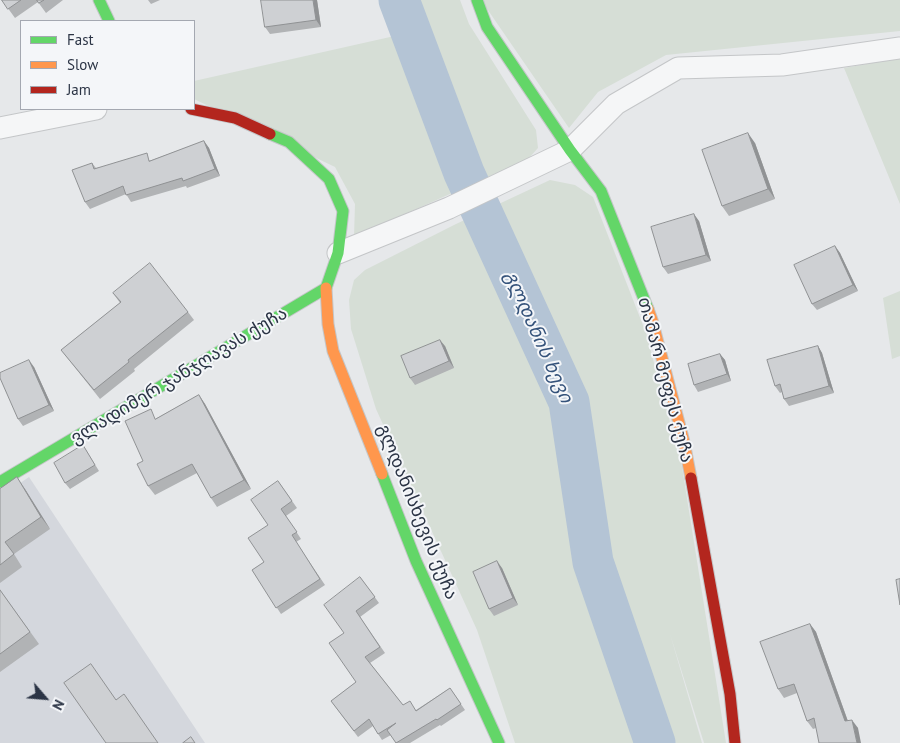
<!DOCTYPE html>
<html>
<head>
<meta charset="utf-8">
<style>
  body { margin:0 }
  #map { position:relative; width:900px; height:743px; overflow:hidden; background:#e6e8ea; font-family:"PT Sans",sans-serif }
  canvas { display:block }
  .legend { position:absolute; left:20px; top:20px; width:175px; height:90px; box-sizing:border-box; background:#f4f6f9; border:1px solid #a4a8b1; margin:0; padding:6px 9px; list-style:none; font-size:15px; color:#2b3445 }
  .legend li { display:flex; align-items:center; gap:10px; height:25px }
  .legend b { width:25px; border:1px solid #a4a8b1 }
  .north { position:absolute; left:20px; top:673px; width:50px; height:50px; -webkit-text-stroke:4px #f4f6f9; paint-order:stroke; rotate:117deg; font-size:14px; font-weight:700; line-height:20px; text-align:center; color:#2b3445 }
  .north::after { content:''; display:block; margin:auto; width:18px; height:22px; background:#2b3445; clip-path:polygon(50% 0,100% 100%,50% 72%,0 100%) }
</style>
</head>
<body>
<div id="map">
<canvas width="900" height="743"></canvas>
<ul class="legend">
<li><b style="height:6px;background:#63d668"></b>Fast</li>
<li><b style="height:6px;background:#ff974d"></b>Slow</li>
<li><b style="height:6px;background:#b3261e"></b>Jam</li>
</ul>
<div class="north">N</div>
</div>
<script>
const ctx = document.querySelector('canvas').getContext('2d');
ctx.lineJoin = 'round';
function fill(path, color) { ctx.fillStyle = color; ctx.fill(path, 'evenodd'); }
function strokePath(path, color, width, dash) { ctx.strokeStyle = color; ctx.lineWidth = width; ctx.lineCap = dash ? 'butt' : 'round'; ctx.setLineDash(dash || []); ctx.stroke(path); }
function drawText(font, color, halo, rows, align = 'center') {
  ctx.font = font + ' "PT Sans","Noto Sans Georgian",sans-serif'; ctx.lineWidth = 4; ctx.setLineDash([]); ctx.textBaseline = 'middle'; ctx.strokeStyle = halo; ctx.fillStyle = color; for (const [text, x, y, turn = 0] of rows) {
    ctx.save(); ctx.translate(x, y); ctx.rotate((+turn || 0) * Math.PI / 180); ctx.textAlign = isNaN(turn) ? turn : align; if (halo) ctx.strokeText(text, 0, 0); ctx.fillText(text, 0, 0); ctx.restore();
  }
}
const built = new Path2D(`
  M 29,477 L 205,743 L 0,743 L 0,497 Z`);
const green = new Path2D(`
  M 386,0 L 460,0 L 469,24 L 536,130 L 538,148 L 528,159 L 354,237 L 355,204 L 335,167 L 194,99 L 194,81 L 399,35 Z
  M 481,0 L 900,0 L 900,31 L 666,55 L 598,92 L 569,128 Z
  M 900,58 L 900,204 L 844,68 Z
  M 550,180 L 575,185 L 593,197 L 646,333 L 682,467 L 726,743 L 704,743 L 670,634 L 702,743 L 515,743 L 477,630 L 376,409 L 351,329 L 349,300 L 354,280 L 365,270 L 456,224 Z
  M 900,291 L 900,356 L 892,359 L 883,298 Z`);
const river = new Path2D(`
  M 399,0 L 464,173 L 569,402 L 593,562 L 655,743`);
const street = new Path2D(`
  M 0,128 L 96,109
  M 338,253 L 449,208 L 570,150 L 616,104 L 678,68 L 782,65 L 900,48`);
const fast = new Path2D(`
  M 99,0 L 109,21
  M 477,0 L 487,27 L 570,150 L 601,191 L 648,309
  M 382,474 L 416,561 L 499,743
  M 0,482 L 326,288 L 338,253 L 343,211 L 329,179 L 289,142 L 270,134`);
const slow = new Path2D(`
  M 326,288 L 328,324 L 333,351 L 382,474
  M 648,309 L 652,320 L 684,442 L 691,478`);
const jam = new Path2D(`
  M 191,109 L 235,118 L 270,134
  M 691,478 L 730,694 L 735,743`);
const wall = new Path2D(`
  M 2,0 L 63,0 L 46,13 L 38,2 L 15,18 Z
  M 148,0 L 160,0 L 151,4 Z
  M 317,0 L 321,27 L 270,34 L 265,27 Z
  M 204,141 L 209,148 L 220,176 L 187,188 L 186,186 L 131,202 L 126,194 L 90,209 L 85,202 L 92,163 L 96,168 L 152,160 Z
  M 755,143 L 775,199 L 729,216 L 722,206 Z
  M 699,221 L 711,261 L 668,274 L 663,267 Z
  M 835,246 L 840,253 L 858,291 L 817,310 L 812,304 Z
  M 113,293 L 188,312 L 194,320 L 134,369 L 135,371 L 100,399 L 61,350 L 120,303 Z
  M 445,346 L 454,368 L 415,385 L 410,378 Z
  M 818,346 L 822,353 L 834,393 L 789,406 L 784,399 L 782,392 L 780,393 L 775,386 Z
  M 720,354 L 725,360 L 731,381 L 698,392 L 694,385 Z
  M 34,367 L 54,411 L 23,426 L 18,419 Z
  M 199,395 L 205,404 L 251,489 L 217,507 L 211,498 L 197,473 L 155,495 L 148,486 L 143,461 L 157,418 Z
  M 83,445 L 99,471 L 70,489 L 65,483 Z
  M 278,481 L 297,508 L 286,516 L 301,539 L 296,542 L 325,585 L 281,614 L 252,570 L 264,562 L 268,525 Z
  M 0,489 L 25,489 L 50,529 L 14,554 L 22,567 L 0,583 Z
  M 502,568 L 518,605 L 494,616 L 489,609 Z
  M 360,577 L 379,603 L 360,617 L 385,653 L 370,663 L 403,705 L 416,710 L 450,688 L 465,710 L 441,726 L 440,725 L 410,743 L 396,743 L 391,735 L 382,740 L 373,726 L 358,737 L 331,701 L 356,682 L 344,633 Z
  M 0,590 L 39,644 L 0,672 Z
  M 810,624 L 816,632 L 848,721 L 858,728 L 816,728 L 813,729 L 807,721 L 797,693 L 784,698 L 778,689 Z`);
const shadedWall = new Path2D(`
  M 313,0 L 317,0 L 321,27 L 316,20 Z
  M 748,133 L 755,143 L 775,199 L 768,189 Z
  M 204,141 L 209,148 L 220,176 L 215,169 Z
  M 694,214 L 699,221 L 711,261 L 706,255 Z
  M 835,246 L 840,253 L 858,291 L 853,285 Z
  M 440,340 L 445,346 L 454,368 L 449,361 Z
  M 818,346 L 822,353 L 834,393 L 829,386 Z
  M 720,354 L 725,360 L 731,381 L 727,374 Z
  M 29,360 L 34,367 L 54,411 L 49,405 Z
  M 199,395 L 205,404 L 251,489 L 244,480 Z
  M 17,477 L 25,489 L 50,529 L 41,517 Z
  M 497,561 L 502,568 L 518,605 L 513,598 Z
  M 810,624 L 816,632 L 851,730 L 845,721 Z
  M 852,720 L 858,728 L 861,743 L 857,743 Z`);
const building = new Path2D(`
  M 2,0 L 21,0 L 8,9 Z
  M 37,0 L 44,0 L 39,3 Z
  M 261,0 L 313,0 L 316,20 L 265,27 Z
  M 748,133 L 768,189 L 722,206 L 702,150 Z
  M 204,141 L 215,169 L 183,181 L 182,178 L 126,195 L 123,186 L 85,202 L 72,170 L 92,163 L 94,169 L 147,153 L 149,161 Z
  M 694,214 L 706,255 L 663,267 L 651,227 Z
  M 835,246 L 853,285 L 812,304 L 794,265 Z
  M 150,263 L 188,312 L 128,360 L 129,362 L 94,390 L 61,350 L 121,302 L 113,293 Z
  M 440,340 L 449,361 L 410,378 L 401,356 Z
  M 818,346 L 829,386 L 784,399 L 780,384 L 775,386 L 767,360 Z
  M 720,354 L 727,374 L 694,385 L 688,364 Z
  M 29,360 L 49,405 L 18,419 L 0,378 L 0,373 Z
  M 199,395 L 244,480 L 211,498 L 192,464 L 148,486 L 137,464 L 143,461 L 125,421 L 151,409 L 155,419 Z
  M 83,445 L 95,465 L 65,483 L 54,463 Z
  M 17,477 L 41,517 L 5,542 L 14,554 L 0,565 L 0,489 Z
  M 278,481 L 292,501 L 281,509 L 297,532 L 292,535 L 320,579 L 276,608 L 252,570 L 264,562 L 248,538 L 268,525 L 251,500 Z
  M 497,561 L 513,598 L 489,609 L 473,572 Z
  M 360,577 L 375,597 L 356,611 L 380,647 L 365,657 L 403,705 L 410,701 L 416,711 L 450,688 L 461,704 L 437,720 L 436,719 L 396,743 L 387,730 L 396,723 L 378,734 L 369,719 L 354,731 L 331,701 L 356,682 L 329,643 L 344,633 L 324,605 Z
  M 900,579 L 900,605 L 896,580 Z
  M 0,590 L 30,632 L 0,654 Z
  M 810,624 L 845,721 L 852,720 L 857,743 L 819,743 L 814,718 L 807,721 L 794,684 L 778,689 L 760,642 Z
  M 91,664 L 116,700 L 124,694 L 158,743 L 106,743 L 64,683 Z
  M 191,737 L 195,743 L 183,743 Z`);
const streetNames = [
  ["ვლადიმერ ჯანჯღავას ქუჩა",179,376,-31],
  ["თამარ მეფეს ქუჩა",665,380,75],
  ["გლდანისხევის ქუჩა",417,512,68]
];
const waterNames = [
  ["გლდანის ხევი",538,337,66]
];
fill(built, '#d4d7dd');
fill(green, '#d6ded6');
strokePath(river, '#b4c4d5', 41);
strokePath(street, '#c4c6c8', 23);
strokePath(fast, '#c4c6c8', 13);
strokePath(slow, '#c4c6c8', 13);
strokePath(jam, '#c4c6c8', 13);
strokePath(street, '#f5f6f7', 21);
strokePath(fast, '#63d668', 11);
strokePath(slow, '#ff974d', 11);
strokePath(jam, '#b3261e', 11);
fill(wall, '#b1b3b5');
fill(shadedWall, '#909294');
fill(building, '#ced0d3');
strokePath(building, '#909294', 1);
drawText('18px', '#2b3445', '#f4f6f9', streetNames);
drawText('italic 19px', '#34527a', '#f4f6f9', waterNames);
</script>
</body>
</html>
